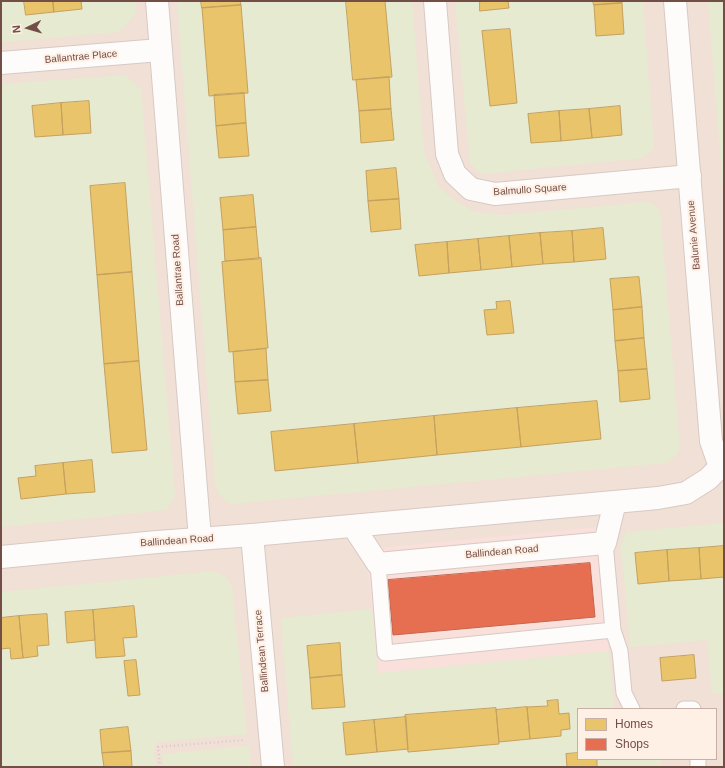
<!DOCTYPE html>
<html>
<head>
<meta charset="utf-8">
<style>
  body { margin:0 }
  #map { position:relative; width:725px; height:768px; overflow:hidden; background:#f6ece5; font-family:Helvetica,sans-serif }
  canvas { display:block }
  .frame { position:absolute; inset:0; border:2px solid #724e47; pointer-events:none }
  .legend { position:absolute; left:577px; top:708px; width:140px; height:52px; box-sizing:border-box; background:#fff0e5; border:1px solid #c7afa6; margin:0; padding:5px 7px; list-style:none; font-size:12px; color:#724e47 }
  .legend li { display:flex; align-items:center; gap:8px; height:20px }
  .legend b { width:20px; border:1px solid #c7afa6 }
  .north { position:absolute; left:8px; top:8px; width:40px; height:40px; -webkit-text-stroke:3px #fff0e5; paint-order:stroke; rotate:265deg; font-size:11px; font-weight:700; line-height:16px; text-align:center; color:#724e47 }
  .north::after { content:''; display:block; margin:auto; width:14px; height:18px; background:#724e47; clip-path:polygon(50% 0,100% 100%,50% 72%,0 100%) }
</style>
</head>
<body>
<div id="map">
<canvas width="725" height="768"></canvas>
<div class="frame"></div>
<ul class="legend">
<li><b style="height:11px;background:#e9c46a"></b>Homes</li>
<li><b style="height:11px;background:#e76f51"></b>Shops</li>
</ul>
<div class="north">N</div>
</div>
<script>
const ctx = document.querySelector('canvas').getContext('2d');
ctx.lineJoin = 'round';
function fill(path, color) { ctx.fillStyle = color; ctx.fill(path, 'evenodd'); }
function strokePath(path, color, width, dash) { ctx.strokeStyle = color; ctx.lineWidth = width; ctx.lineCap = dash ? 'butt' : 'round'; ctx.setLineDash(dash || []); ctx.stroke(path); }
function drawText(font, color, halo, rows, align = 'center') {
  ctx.font = font + ' Helvetica,sans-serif'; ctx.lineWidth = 4; ctx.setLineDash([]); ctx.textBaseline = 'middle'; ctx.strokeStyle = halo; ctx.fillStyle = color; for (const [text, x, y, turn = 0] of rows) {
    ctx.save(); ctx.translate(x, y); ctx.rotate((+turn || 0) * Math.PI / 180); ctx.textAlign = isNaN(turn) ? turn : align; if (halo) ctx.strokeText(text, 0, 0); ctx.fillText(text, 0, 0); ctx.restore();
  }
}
const residential = new Path2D(`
  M 1,1 L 724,1 L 724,767 L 1,767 ZM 578,709 L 716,709 L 716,759 L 578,759 Z`);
const commercial = new Path2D(`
  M 597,527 L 609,651 L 378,673 L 366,549 Z`);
const green = new Path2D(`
  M 1,1 L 136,1 C 137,16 129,23 118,32 L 1,42 Z
  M 177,1 L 412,1 L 424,152 L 439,187 L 449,196 L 474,212 L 504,215 L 647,202 L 653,204 L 660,210 L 680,448 L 675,457 L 666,463 L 230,504 L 219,495 L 215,485 Z
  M 455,1 L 643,1 L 654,149 L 643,158 L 481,174 L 470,163 Z
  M 708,1 L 724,1 L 724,201 Z
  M 126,75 L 141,90 L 175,495 L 167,510 L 1,527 L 1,84 Z
  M 724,523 L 724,693 L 712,694 L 707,640 L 630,647 L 621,544 L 626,532 Z
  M 214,571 L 226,577 L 232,587 L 247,734 L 156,742 L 154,750 L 156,767 L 1,767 L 1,592 Z
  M 372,609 L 378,673 L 609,651 L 614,709 L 578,709 L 578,759 L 661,759 L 662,767 L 293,767 L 281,618 Z
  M 249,746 L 251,767 L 163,767 L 162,754 Z`);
const homes = new Path2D(`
  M 24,1 L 53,1 L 54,12 L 26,15 Z
  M 53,1 L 81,1 L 82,9 L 54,12 Z
  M 201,1 L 240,1 L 241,5 L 202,8 Z
  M 346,1 L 385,1 L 392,77 L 353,80 Z
  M 480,1 L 508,1 L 509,8 L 480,11 Z
  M 593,1 L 622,1 L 622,3 L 594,5 Z
  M 622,3 L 624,34 L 596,36 L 594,5 Z
  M 241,5 L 248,93 L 209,96 L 202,8 Z
  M 510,29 L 517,103 L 490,106 L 482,31 Z
  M 389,77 L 391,109 L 359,111 L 356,80 Z
  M 244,93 L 246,123 L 216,126 L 214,95 Z
  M 89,101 L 91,133 L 63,135 L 61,103 Z
  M 61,103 L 63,135 L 35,137 L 32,106 Z
  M 620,106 L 622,135 L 592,138 L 589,109 Z
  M 391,109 L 394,140 L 361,143 L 359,111 Z
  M 589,109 L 592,138 L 561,141 L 559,111 Z
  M 559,111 L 561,141 L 531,143 L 528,114 Z
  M 246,123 L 249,156 L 219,158 L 216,126 Z
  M 396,168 L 399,199 L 368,201 L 366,171 Z
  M 125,183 L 132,272 L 97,275 L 90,186 Z
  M 253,195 L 256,227 L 223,230 L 220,198 Z
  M 399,199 L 401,229 L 371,232 L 368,201 Z
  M 256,227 L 259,259 L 225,261 L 223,230 Z
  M 603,228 L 606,259 L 574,262 L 572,231 Z
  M 572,231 L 574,262 L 543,264 L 540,233 Z
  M 540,233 L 543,264 L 512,267 L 509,236 Z
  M 509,236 L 512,267 L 481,270 L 478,239 Z
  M 478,239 L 481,270 L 449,273 L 447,242 Z
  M 447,242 L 449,273 L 419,276 L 415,245 Z
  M 261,258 L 268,348 L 229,352 L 222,262 Z
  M 132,272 L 139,361 L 104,364 L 97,275 Z
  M 639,277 L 642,307 L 613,310 L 610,279 Z
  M 510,301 L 514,333 L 487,335 L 484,310 L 497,309 L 496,302 Z
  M 642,307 L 644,338 L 615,341 L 613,310 Z
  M 644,338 L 647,369 L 618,371 L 615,341 Z
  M 266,349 L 268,380 L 235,382 L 233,352 Z
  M 139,361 L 147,450 L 112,453 L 104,364 Z
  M 647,369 L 650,399 L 620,402 L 618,371 Z
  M 268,380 L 271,411 L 238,414 L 235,382 Z
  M 597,401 L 601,439 L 521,447 L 517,408 Z
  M 517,408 L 521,447 L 437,455 L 434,416 Z
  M 434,416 L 437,455 L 358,463 L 354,424 Z
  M 354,424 L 358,463 L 275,471 L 271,432 Z
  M 92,460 L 95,492 L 66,494 L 63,463 Z
  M 63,463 L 66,494 L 21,499 L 18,478 L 36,476 L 35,466 Z
  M 724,546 L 724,577 L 701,579 L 699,548 Z
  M 699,548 L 701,579 L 669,581 L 667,550 Z
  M 667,550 L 669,581 L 638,584 L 635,553 Z
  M 134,606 L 137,637 L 123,638 L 125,656 L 96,658 L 93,610 Z
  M 93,610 L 95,640 L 67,643 L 65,612 Z
  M 47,614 L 49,645 L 37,646 L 38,656 L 23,658 L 19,616 Z
  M 19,616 L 23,658 L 11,659 L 10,648 L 1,649 L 1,618 Z
  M 340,643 L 342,675 L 310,678 L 307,646 Z
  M 694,655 L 696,678 L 662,681 L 660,658 Z
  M 136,660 L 140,695 L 128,696 L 124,661 Z
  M 342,675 L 345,707 L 312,709 L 310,678 Z
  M 558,700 L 559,714 L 569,713 L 570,729 L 561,730 L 561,736 L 530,739 L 527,707 L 548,706 L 547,701 Z
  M 527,707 L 530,739 L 499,742 L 496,710 Z
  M 496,708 L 499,744 L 408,752 L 405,715 Z
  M 406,717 L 408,749 L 377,752 L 374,720 Z
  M 374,720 L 377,752 L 346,755 L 343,723 Z
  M 128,727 L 131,751 L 102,753 L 100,730 Z
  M 131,751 L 132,767 L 104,767 L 102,753 Z
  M 578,753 L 578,759 L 597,759 L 597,767 L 567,767 L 566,754 Z`);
const shops = new Path2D(`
  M 590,563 L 595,617 L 393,635 L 388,580 Z`);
const path = new Path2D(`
  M 160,767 L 158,747 L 245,740`);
const service = new Path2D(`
  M 605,543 L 613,630 L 620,651 L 624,693 L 632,709
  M 378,564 L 385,653 L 613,630
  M 684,709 L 693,709
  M 698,759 L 698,767`);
const minor = new Path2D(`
  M 157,1 L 200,539
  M 435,1 L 447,154 L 455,174 L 471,189 L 495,194 L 690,176
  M 1,63 L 160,50
  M 353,526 L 378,564 L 605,543 L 615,502
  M 252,535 L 273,767`);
const tertiary = new Path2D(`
  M 675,1 L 711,441 L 720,467
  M 1,557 L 157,542 L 252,535 L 658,498 L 686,493 L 708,479 L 720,467`);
const streetNames = [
  ["Ballantrae Place",81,57,-5],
  ["Balmullo Square",530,190,-4],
  ["Balunie Avenue",694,235,-95],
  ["Ballantrae Road",178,270,-94],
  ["Ballindean Road",177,541,-4],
  ["Ballindean Road",502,552,-5],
  ["Ballindean Terrace",262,651,-95]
];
fill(residential, '#f1e0d5');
fill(commercial, '#f9e0db');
fill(green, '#e6ead0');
fill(homes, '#e9c46a');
strokePath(homes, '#c5a160', 1);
fill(shops, '#e76f51');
strokePath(shops, '#c4654e', 1);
strokePath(service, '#d7c9c4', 17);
strokePath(minor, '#d7c9c4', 24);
strokePath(tertiary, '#d7c9c4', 24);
strokePath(path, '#d6cbc8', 2.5, [1, 3]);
strokePath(service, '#fefcfb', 15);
strokePath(minor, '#fefcfb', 22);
strokePath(tertiary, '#fefcfb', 22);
drawText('10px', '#724e47', '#fff0e5', streetNames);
</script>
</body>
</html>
